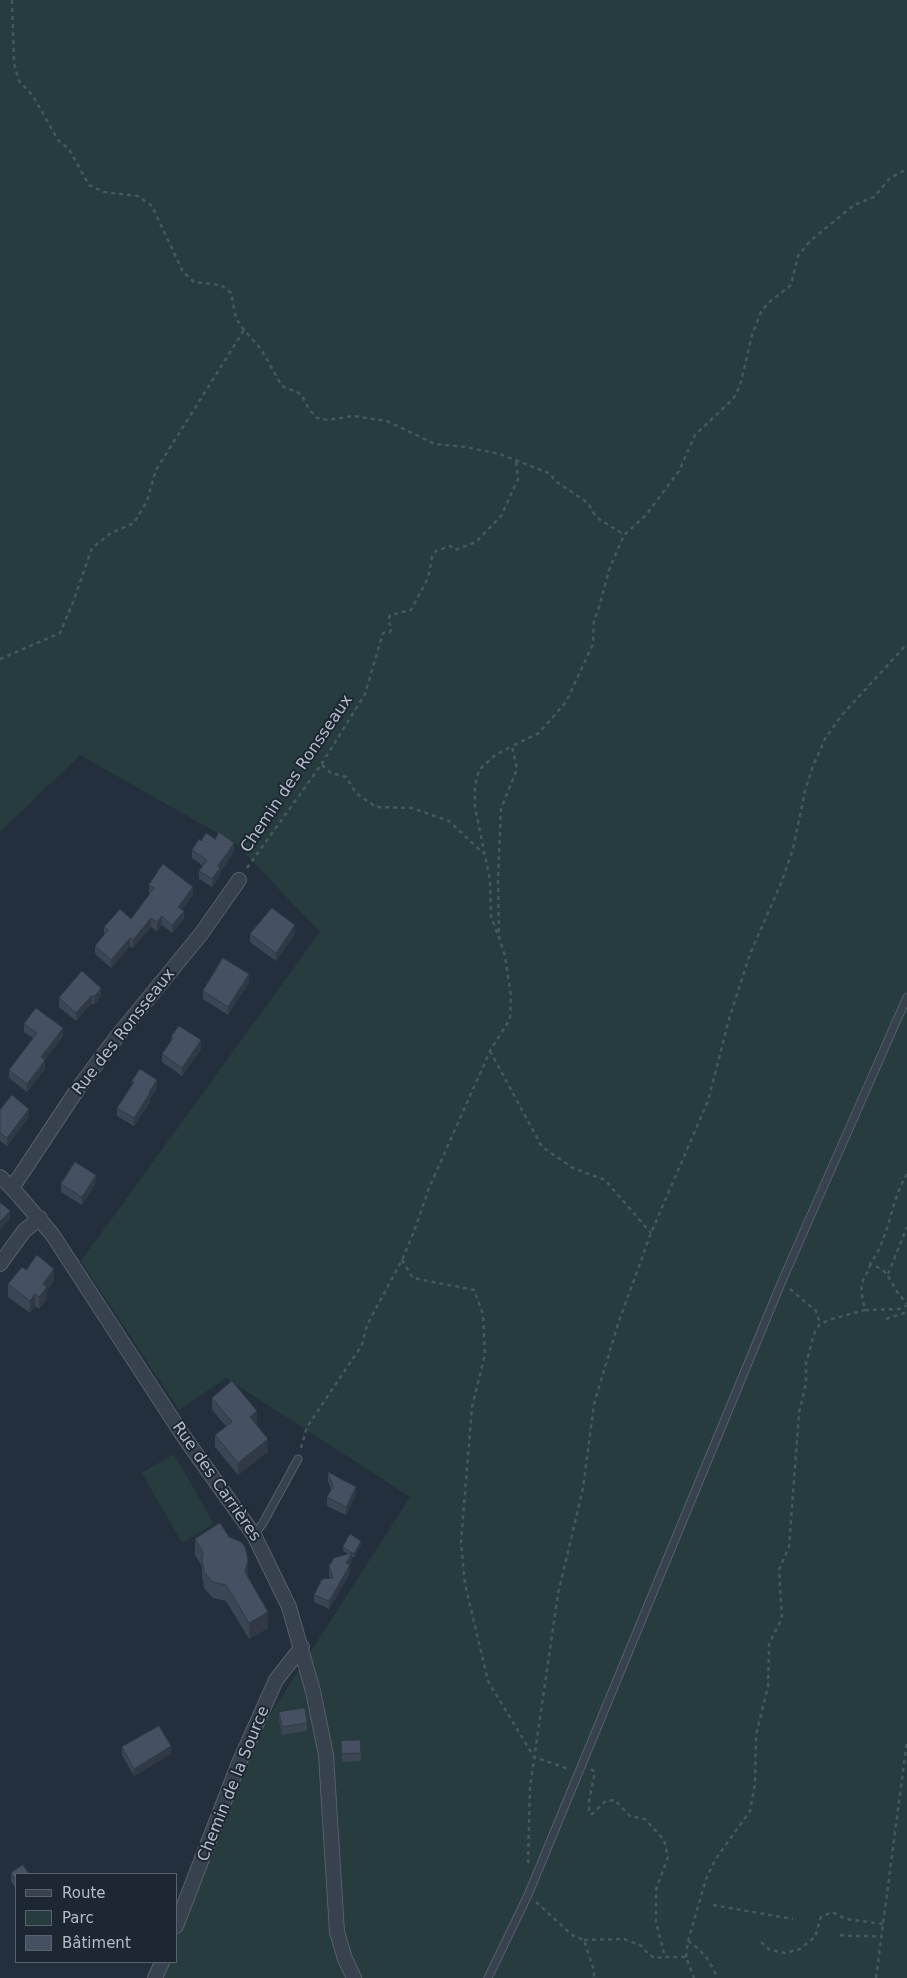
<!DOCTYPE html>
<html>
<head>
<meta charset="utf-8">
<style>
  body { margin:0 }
  #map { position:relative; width:907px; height:1978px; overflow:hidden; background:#242f3e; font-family:"DejaVu Sans",sans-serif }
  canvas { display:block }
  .legend { position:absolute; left:15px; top:1873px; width:162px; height:90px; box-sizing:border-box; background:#1d2633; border:1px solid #59626f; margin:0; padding:6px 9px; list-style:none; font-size:15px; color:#b4bcc9 }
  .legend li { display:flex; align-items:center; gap:10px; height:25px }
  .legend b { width:25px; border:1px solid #59626f }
</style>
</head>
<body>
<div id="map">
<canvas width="907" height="1978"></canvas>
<ul class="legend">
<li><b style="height:6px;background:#38414e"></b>Route</li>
<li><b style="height:14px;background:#263c3f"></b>Parc</li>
<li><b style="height:14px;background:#455162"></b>Bâtiment</li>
</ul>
</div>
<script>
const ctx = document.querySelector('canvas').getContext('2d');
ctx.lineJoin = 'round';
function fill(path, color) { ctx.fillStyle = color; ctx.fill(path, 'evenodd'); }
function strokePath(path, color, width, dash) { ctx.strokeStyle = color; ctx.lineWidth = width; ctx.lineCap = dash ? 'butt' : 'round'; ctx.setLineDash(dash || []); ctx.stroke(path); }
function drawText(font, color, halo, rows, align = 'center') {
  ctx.font = font + ' "DejaVu Sans",sans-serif'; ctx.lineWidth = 4; ctx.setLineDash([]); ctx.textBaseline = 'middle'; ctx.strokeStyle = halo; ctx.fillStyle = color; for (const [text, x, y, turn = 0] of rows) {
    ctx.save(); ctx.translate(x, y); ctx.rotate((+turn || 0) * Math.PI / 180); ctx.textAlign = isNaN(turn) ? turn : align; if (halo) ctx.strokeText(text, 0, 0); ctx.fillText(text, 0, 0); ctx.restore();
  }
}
const green = new Path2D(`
  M 0,0 L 907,0 L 907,1978 L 155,1978 L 162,1962 L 176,1962 L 176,1926 L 239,1763 L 410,1497 L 226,1378 L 179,1410 L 81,1261 L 320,932 L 235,843 L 80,755 L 0,832 Z
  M 174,1454 L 214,1524 L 182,1543 L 142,1473 Z`);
const path = new Path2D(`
  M 12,0 L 14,63 L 19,81 L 33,96 L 58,140 L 69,149 L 89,185 L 104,192 L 138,196 L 152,206 L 183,272 L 194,282 L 221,285 L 231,293 L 236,318 L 244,330 L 261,349 L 282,386 L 301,394 L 309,409 L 317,418 L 328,420 L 353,416 L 387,421 L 435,444 L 465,447 L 500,454 L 551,474 L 554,480 L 588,503 L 596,517 L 623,534
  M 0,659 L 60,633 L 73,602 L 92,548 L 111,533 L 134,523 L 147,501 L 156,470 L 244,330
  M 322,765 L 331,773 L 346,777 L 356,793 L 376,807 L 412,808 L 449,821 L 484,854
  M 247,868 L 321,765 L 365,694 L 383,633 L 390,632 L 392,628 L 388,621 L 390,615 L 411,610 L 428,578 L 432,557 L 436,551 L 450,546 L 455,550 L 476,542 L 501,516 L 518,479 L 516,461
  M 497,933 L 491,916 L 490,880 L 475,807 L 475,786 L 479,770 L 494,756 L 512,746
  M 490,1051 L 542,1147 L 573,1168 L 605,1180 L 651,1233
  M 907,1174 C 890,1202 890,1237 870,1264 C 887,1270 886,1274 895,1288 C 898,1294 903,1299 907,1304
  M 402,1260 L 413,1278 L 474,1290 L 483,1314 L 485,1354 L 472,1407 L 461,1542 L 465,1584 L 488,1681 L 534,1757 L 569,1769
  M 870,1264 C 869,1273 867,1271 864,1278 C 859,1287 863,1300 865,1310 L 900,1309 L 907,1305
  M 888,1274 L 907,1227
  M 790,1289 L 816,1311 L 820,1324
  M 886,1319 L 907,1312
  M 301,1448 L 307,1427 L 362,1345 L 367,1325 L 402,1260 L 415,1229 L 429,1188 L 490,1051 L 510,1019 L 511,996 L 505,956 L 499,937 L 498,879 L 501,809 L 517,769 L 512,746 L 539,733 L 566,702 L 593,644 L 594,621 L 598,611 L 609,570 L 624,535 L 646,515 L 679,471 L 695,435 L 733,399 L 740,386 L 752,335 L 761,312 L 768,303 L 791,285 L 798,256 L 810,241 L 854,205 L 874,197 L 890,178 L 907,169
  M 591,1769 L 595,1772 L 589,1801 L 589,1812 L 592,1814 L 606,1801 L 615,1800 L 630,1816 L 645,1819 L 664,1840 L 668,1857 L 656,1889 L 656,1922 L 665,1957 L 686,1957 L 694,1978
  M 528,1863 L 530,1787 L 558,1594 L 583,1488 L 594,1404 L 618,1324 L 651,1233 L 708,1101 L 729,1019 L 750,954 L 782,881 L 793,849 L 805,791 L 813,766 L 825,739 L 841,716 L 907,644
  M 536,1902 L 572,1935 L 584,1940 L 594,1971 L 594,1978
  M 713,1905 L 793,1919
  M 840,1935 C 854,1937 866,1935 881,1937
  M 584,1940 L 624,1939 L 642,1946 L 649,1955 L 656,1958 L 665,1957
  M 688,1941 C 702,1950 712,1963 717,1978
  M 761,1942 L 770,1950 L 785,1953 L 800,1949 L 815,1937 L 821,1917 L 832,1912 L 846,1919 L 883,1924
  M 686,1957 L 688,1941 L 706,1879 L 715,1860 L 750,1811 L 755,1784 L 756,1735 L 768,1686 L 769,1644 L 782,1618 L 779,1570 L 789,1547 L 799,1413 L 806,1383 L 806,1363 L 815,1331 L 820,1324 L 832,1319 L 865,1310
  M 876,1978 L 907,1741`);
const lane = new Path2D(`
  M 254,1535 L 263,1523 L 298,1459
  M 488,1978 L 528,1895 L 782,1281 L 907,997`);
const street = new Path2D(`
  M 0,1177 L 12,1188 L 52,1234 L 184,1437 L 254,1535 L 289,1607 L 313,1691 L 326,1755 L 337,1932 L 345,1959 L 354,1978
  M 12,1188 L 79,1087 L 116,1038 L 201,934 L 239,880
  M 0,1264 L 24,1231 L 40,1218
  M 176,1926 L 239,1763 L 276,1680 L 302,1647
  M 155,1978 L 162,1962`);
const wall = new Path2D(`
  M 201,841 L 234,851 L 220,873 L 220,876 L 212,887 L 199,879 L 199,871 L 203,866 L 192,858 L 192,850 Z
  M 149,885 L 193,895 L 182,909 L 184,919 L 172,933 L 162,925 L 157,931 L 151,927 L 133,948 L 130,946 L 111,968 L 95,954 L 95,946 L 104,935 L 104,927 L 131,919 L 150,894 L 149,893 Z
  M 250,934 L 295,934 L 276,961 L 250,942 Z
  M 249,982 L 228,1015 L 203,999 L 203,991 Z
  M 101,988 L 101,996 L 94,1005 L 92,1003 L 76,1021 L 59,1007 L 59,998 Z
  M 24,1024 L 63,1036 L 45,1060 L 45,1069 L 27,1092 L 9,1078 L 9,1070 L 33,1038 L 24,1032 Z
  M 171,1037 L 201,1049 L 182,1076 L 162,1062 L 162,1054 L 171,1041 Z
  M 132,1081 L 157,1088 L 150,1098 L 150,1102 L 134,1126 L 117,1116 L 117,1108 L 132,1085 Z
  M 0,1110 L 29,1117 L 7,1146 L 0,1141 Z
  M 96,1183 L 82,1205 L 61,1192 L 61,1184 Z
  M 26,1270 L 54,1281 L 47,1290 L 47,1299 L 39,1309 L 35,1306 L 30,1313 L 8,1297 L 8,1284 Z
  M 212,1398 L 257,1424 L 256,1424 L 268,1451 L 238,1475 L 215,1447 L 215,1435 L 226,1426 L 212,1410 Z
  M 328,1472 L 356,1495 L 346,1515 L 327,1506 L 327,1497 L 331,1490 L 328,1481 Z
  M 195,1539 L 248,1576 L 248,1578 L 268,1628 L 249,1639 L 226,1601 L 213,1598 L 204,1588 L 202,1575 L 202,1566 L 195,1555 Z
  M 361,1545 L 354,1558 L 352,1557 L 352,1561 L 350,1565 L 350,1573 L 329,1609 L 314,1602 L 314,1595 L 330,1578 L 329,1574 L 329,1566 L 348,1554 L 343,1551 L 343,1547 Z
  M 279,1712 L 307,1723 L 307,1731 L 282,1735 L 279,1720 Z
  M 341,1741 L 361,1753 L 361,1761 L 342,1762 Z
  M 122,1747 L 171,1754 L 134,1776 L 122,1755 Z
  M 11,1873 L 16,1874 L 16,1889 L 11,1881 Z`);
const shadedWall = new Path2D(`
  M 234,843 L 234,851 L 220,873 L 220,876 L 212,887 L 212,879 L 218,866 Z
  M 193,887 L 193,895 L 178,915 L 178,907 Z
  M 184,911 L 184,919 L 172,933 L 172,925 Z
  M 162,916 L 162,925 L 157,931 L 157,922 Z
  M 151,918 L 151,927 L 133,948 L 133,940 Z
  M 295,925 L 295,934 L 276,961 L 276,953 Z
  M 130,938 L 130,946 L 111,968 L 111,960 Z
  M 249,974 L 249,982 L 228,1015 L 228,1007 Z
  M 101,988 L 101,996 L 94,1005 L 94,997 Z
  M 92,995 L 92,1003 L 76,1021 L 76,1013 Z
  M 63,1028 L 63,1036 L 45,1060 L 45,1069 L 27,1092 L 27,1084 L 41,1057 Z
  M 201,1040 L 201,1049 L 182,1076 L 182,1068 Z
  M 157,1080 L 157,1088 L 150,1098 L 150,1102 L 134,1126 L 134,1118 L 149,1092 Z
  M 29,1109 L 29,1117 L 7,1146 L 7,1138 Z
  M 96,1175 L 96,1183 L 82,1205 L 82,1197 Z
  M 10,1211 L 10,1219 L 0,1230 L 0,1222 Z
  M 54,1269 L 54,1281 L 47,1290 L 47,1299 L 39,1309 L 39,1297 L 43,1284 Z
  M 35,1294 L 35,1306 L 30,1313 L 30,1301 Z
  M 257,1411 L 257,1424 L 250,1429 L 250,1417 Z
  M 268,1439 L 268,1451 L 238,1475 L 238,1463 Z
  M 356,1487 L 356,1495 L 346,1515 L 346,1507 Z
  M 361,1541 L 361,1545 L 354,1558 L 354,1554 Z
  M 352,1553 L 352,1561 L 346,1571 L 346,1563 Z
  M 248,1560 L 248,1576 L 245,1588 L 245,1572 Z
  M 350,1565 L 350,1573 L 329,1609 L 329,1601 Z
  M 268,1612 L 268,1628 L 249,1639 L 249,1623 Z
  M 171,1746 L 171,1754 L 134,1776 L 134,1769 Z`);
const building = new Path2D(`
  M 219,832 L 234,843 L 218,866 L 220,868 L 212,879 L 199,871 L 207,860 L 192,850 L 199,839 L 201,841 L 206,833 L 215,839 Z
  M 163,864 L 193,887 L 178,907 L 184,911 L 172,925 L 162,916 L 157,922 L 151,918 L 133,940 L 130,938 L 111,960 L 95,946 L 108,930 L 104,927 L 120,909 L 131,919 L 154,888 L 149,885 Z
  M 272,908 L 295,925 L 276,953 L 250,934 Z
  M 223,958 L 249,974 L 228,1007 L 203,991 Z
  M 82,971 L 101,988 L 94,997 L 92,995 L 76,1013 L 59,998 Z
  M 36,1008 L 63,1028 L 41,1057 L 45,1060 L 27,1084 L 9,1070 L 37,1033 L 24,1024 Z
  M 179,1026 L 201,1040 L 182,1068 L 162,1054 L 173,1038 L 171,1037 Z
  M 140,1069 L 157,1080 L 149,1092 L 150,1093 L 134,1118 L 117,1108 L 134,1082 L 132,1081 Z
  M 12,1095 L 29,1109 L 7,1138 L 0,1133 L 0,1110 Z
  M 75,1162 L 96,1175 L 82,1197 L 61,1184 Z
  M 0,1202 L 10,1211 L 0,1222 Z
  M 37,1255 L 54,1269 L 43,1284 L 47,1287 L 39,1297 L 35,1294 L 30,1301 L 8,1284 L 22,1267 L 26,1270 Z
  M 232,1381 L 257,1411 L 250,1417 L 268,1439 L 238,1463 L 215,1435 L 232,1422 L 212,1398 Z
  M 328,1472 L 356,1487 L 346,1507 L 327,1497 L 333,1487 Z
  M 220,1523 L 229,1537 L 241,1542 L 245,1547 L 248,1560 L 245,1572 L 268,1612 L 249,1623 L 226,1585 L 213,1582 L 204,1572 L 202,1559 L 203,1552 L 195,1539 Z
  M 350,1534 L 361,1541 L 354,1554 L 343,1547 Z
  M 352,1553 L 346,1563 L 350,1565 L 329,1601 L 314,1595 L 322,1579 L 333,1578 L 329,1566 L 334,1558 Z
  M 305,1708 L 307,1723 L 282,1727 L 279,1712 Z
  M 159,1726 L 171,1746 L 134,1769 L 122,1747 Z
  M 360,1740 L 361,1753 L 342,1754 L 341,1741 Z
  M 23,1865 L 29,1874 L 16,1874 L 16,1881 L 11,1873 Z`);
const streetNames = [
  ["Chemin des Ronsseaux",297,774,-56],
  ["Rue des Ronsseaux",124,1032,-52],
  ["Rue des Carrières",216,1482,55],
  ["Chemin de la Source",234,1784,-68]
];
fill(green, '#263c3f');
strokePath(lane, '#565f6c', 9);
strokePath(street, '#565f6c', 16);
strokePath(path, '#44595c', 2.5, [4, 4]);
strokePath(lane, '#38414e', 7);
strokePath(street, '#38414e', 14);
fill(wall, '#3b4654');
fill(shadedWall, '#303945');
fill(building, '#455162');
strokePath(building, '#303945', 1);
drawText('16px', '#b4bcc9', '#1d2633', streetNames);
</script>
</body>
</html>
